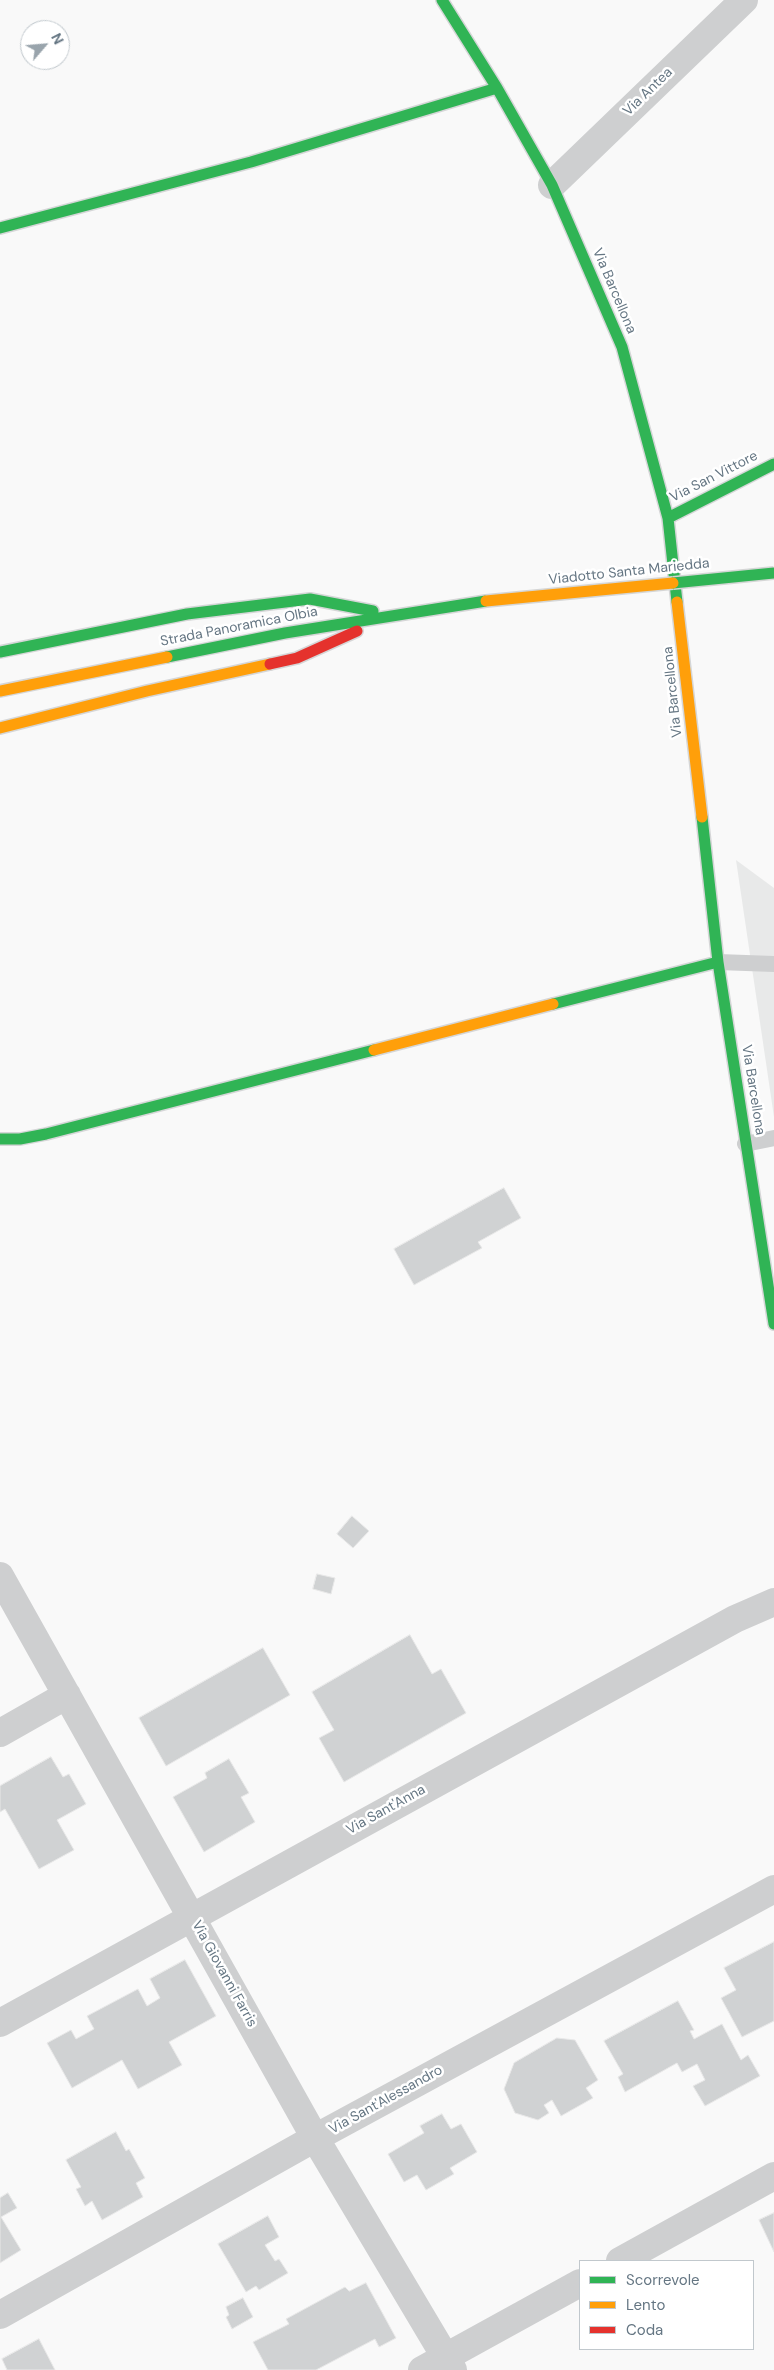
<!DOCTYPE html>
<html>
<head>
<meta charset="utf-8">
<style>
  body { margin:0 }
  #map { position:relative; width:774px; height:2370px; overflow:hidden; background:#f9f9f9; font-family:"DM Sans",sans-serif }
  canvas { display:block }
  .legend { position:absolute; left:579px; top:2260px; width:175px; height:90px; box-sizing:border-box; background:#fff; border:1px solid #c1c8cd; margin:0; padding:6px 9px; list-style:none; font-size:15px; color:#657683 }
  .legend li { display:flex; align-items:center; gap:10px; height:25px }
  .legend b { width:25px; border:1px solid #c1c8cd }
  .north { position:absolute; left:20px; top:20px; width:50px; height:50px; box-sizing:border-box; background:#fff; border:1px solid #c1c8cd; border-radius:50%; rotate:63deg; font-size:14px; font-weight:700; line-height:20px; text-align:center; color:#657683 }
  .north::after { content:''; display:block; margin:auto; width:18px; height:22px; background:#99a4ac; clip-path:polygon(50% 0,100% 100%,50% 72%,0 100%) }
</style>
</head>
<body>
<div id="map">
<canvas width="774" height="2370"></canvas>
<ul class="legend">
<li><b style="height:6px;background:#30b455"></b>Scorrevole</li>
<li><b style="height:6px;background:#ff9f0a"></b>Lento</li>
<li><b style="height:6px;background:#e5322d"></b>Coda</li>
</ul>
<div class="north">N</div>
</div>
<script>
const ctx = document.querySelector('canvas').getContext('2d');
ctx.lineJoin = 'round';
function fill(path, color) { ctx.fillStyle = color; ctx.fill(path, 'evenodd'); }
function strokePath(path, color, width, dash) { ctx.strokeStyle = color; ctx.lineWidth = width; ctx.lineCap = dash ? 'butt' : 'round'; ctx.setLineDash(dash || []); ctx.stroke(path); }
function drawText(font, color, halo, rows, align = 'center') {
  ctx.font = font + ' "DM Sans",sans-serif'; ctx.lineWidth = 5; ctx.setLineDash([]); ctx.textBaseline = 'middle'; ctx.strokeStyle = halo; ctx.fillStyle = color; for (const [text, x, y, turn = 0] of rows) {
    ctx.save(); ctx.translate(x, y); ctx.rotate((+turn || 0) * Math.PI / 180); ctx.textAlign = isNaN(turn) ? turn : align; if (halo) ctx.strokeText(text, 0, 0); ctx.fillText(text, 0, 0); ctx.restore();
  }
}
const built = new Path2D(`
  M 736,860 L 774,888 L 774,1117 Z`);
const building = new Path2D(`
  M 504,1188 L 521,1218 L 478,1242 L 482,1248 L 414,1285 L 394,1249 Z
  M 352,1516 L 369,1531 L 353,1548 L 337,1534 Z
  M 317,1574 L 335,1578 L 331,1594 L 313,1589 Z
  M 410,1635 L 432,1674 L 441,1669 L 466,1713 L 344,1782 L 319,1738 L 334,1730 L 312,1692 Z
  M 263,1648 L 290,1695 L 166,1766 L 139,1718 Z
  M 51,1757 L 63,1777 L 69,1774 L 86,1804 L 57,1820 L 74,1850 L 39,1869 L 5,1809 L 0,1812 L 0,1786 Z
  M 229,1759 L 249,1793 L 241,1797 L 255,1822 L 204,1852 L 173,1797 L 207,1778 L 205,1773 Z
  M 774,1942 L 774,2021 L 742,2037 L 721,1998 L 736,1990 L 724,1968 Z
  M 185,1960 L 216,2016 L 169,2042 L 182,2065 L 138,2089 L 122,2060 L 72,2088 L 47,2043 L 71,2030 L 76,2039 L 94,2029 L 87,2016 L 138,1989 L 147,2006 L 160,1998 L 150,1979 Z
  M 678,2001 L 694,2030 L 690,2031 L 694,2039 L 722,2024 L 741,2060 L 748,2055 L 760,2076 L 705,2106 L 693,2086 L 705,2080 L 697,2064 L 682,2072 L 677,2063 L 625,2092 L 618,2077 L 623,2074 L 604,2041 Z
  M 557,2038 L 575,2040 L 598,2080 L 586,2088 L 593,2098 L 561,2116 L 552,2100 L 544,2105 L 549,2113 L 538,2120 L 515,2113 L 504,2089 L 514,2063 Z
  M 442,2114 L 451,2129 L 461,2124 L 477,2152 L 450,2168 L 454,2174 L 426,2190 L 417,2175 L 404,2182 L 388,2154 L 424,2133 L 420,2126 Z
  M 116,2132 L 126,2151 L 129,2149 L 145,2178 L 136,2183 L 143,2197 L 102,2220 L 92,2201 L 85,2206 L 76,2189 L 81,2187 L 66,2160 Z
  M 8,2193 L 17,2208 L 1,2217 L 21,2250 L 0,2263 L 0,2198 Z
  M 774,2213 L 774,2252 L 759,2220 Z
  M 268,2216 L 279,2237 L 265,2245 L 275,2261 L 279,2259 L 288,2273 L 259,2290 L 256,2286 L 246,2292 L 218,2244 Z
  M 366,2283 L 396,2338 L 379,2347 L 375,2339 L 316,2370 L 268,2370 L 253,2342 L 289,2324 L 286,2319 L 345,2287 L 349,2291 Z
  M 243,2298 L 253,2317 L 232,2329 L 226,2317 L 229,2315 L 226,2307 Z
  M 39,2339 L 55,2370 L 7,2370 L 2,2359 Z`);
const lane = new Path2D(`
  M 718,962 L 774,964
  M 745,1144 L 774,1138`);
const street = new Path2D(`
  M 552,185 L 744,0
  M 0,1576 L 315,2138 L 453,2370
  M 0,1733 L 67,1695
  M 0,2023 L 735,1619 L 774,1602
  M 620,2261 L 774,2176
  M 0,2315 L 315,2138 L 774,1889
  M 422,2370 L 580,2283`);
const fast = new Path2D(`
  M 442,0 L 497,88 L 552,185 L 622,347 L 668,518 L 677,602
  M 0,228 L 251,162 L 497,88
  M 668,518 L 774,464
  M 0,652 L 187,614 L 310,599 L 373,611
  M 167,657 L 285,633 L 486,601
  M 702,817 L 718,962 L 774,1324
  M 553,1004 L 718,962
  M 0,1139 L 20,1139 L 46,1134 L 374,1050`);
const slow = new Path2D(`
  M 677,602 L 702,817
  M 0,691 L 167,657
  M 0,728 L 147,691 L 270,664
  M 374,1050 L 553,1004`);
const jam = new Path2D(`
  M 270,664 L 297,658 L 357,631`);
const fastBridge = new Path2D(`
  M 673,583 L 774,573`);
const slowBridge = new Path2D(`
  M 486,601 L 673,583`);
const streetNames = [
  ["Via Antea",648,92,-44],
  ["Via Barcellona",614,291,67],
  ["Via San Vittore",714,477,-27],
  ["Viadotto Santa Mariedda",629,572,-6],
  ["Strada Panoramica Olbia",239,627,-11],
  ["Via Barcellona",673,692,-96],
  ["Via Barcellona",753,1090,81],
  ["Via Sant'Anna",386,1810,-29],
  ["Via Giovanni Farris",224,1974,61],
  ["Via Sant'Alessandro",386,2100,-29]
];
fill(built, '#e8e9e9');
fill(building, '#d0d2d3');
strokePath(building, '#e8e8e8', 1);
strokePath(fast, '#d5d6d7', 14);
strokePath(slow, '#d5d6d7', 14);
strokePath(jam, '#d5d6d7', 14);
strokePath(lane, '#cecfd0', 16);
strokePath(street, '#cecfd0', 28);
strokePath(fast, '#30b455', 11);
strokePath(slow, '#ff9f0a', 11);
strokePath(jam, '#e5322d', 11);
strokePath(fastBridge, '#d5d6d6', 14, []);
strokePath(slowBridge, '#d5d6d6', 14, []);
strokePath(fastBridge, '#30b455', 11);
strokePath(slowBridge, '#ff9f0a', 11);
drawText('14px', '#657683', '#fff', streetNames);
</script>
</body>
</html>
